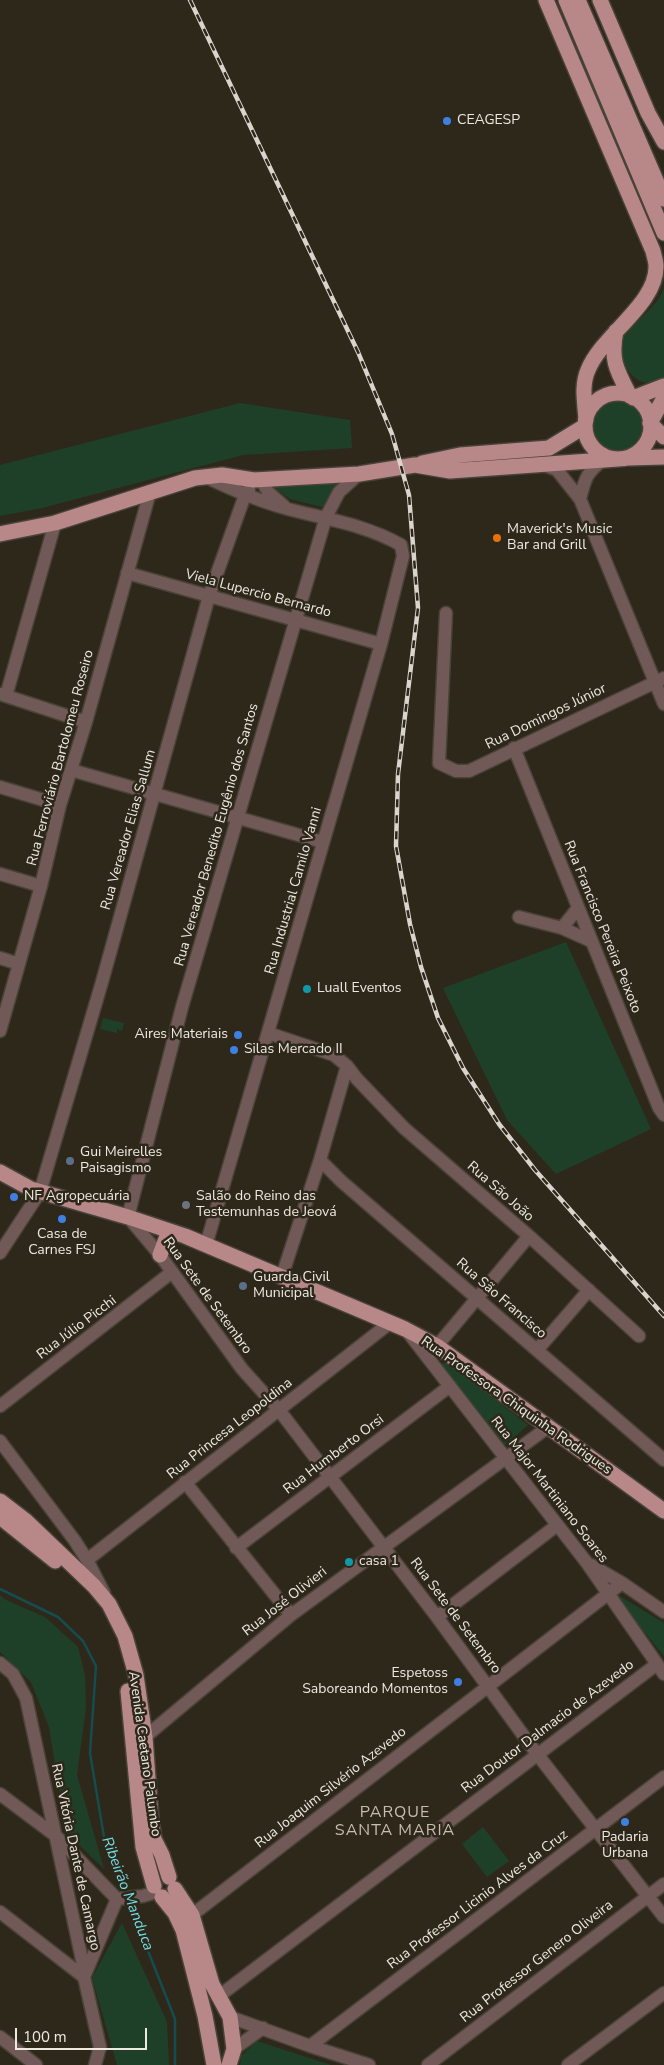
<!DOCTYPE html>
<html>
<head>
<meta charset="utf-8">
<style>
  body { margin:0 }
  #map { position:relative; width:664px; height:2065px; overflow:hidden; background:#2e281b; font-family:"Nunito Sans",sans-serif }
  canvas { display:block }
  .scale { position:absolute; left:15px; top:2028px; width:132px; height:22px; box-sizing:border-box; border:2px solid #ede9e1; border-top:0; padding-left:6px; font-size:15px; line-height:18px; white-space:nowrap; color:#ede9e1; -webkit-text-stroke:4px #2e281b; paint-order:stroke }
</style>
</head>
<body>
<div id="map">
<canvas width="664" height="2065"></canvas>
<div class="scale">100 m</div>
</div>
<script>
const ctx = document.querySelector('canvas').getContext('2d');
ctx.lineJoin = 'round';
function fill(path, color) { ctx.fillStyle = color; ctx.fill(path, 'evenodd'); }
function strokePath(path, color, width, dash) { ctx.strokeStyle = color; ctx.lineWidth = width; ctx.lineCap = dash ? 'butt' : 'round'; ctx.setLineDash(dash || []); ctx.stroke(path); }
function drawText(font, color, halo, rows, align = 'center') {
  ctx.font = font + ' "Nunito Sans",sans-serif'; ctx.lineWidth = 5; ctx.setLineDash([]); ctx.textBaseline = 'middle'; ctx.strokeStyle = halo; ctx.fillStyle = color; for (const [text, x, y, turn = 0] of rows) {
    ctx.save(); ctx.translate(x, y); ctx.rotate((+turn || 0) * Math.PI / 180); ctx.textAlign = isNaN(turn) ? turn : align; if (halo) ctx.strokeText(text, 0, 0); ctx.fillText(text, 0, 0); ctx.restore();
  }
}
const green = new Path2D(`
  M 664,288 L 664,380 C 649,384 640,385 629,372 C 599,335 655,318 664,288 Z
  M590 426a28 28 0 1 1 56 0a28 28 0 1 1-56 0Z
  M 240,403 L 350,420 L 352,448 L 243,455 L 42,508 L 0,516 L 0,465 Z
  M 345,479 L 334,489 L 322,507 L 290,499 L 271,485 Z
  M 566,942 L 651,1129 L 556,1174 L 507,1120 L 443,988 Z
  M 103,1018 L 124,1023 L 122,1031 L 117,1029 L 117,1033 L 100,1029 Z
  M 446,1362 L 528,1425 L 505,1445 L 441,1364 Z
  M 0,1595 L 6,1600 L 45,1617 L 78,1647 L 85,1675 L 86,1707 L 77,1775 L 104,1869 L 66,1832 L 49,1727 L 31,1682 L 0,1652 Z
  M 618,1595 L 664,1623 L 664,1656 L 617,1599 Z
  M 483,1827 L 509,1861 L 487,1877 L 462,1844 Z
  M 122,1923 L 167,2022 L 169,2065 L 117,2065 L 92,1978 Z
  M 257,2041 L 331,2065 L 240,2065 L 241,2056 Z`);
const stream = new Path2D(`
  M 0,1589 L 58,1617 L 83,1641 L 96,1666 L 90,1753 L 104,1837 L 126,1893
  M 129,1903 L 175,2019 L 175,2065`);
const minor = new Path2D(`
  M 544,465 L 557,470 L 580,499 L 664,704
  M 359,474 L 339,492 L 326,517 L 182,1007 L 128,1217 L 160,1255 L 242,1369 L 279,1410 L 437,1617 L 537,1754 L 664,1917
  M 261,479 L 268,492 L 284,506
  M 580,499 C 585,479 586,473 603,460
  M 127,573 L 381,644
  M 446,613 L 439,763 L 456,771 L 469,771 L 664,678
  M 0,694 L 86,722
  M 6,696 L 55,523
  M 514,748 L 659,1108 L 664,1115
  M 71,770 L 323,842
  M 0,787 L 60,805
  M 0,874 L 41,886
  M 578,908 L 562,928 L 591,941
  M 519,917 L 562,928
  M 0,958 L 19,964
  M 0,1031 L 41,886 L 60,805 L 86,722 L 150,492
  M 268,1033 L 334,1055 L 347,1066 L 357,1079 L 404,1128 L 529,1236 L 639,1336
  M 320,1160 L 341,1181 L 664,1460
  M 206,1245 L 381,644 L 403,556 L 401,545 C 366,525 326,519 288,509 C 259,501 233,490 206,477
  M 0,1253 L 40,1192 L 102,982 L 209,596 L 245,495 L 249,489
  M 282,1276 L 320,1160 L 347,1066
  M 407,1331 L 587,1563 L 664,1674
  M 437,1346 L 529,1236
  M 537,1350 L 589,1290
  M 0,1406 L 172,1272
  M 0,1441 L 75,1541 L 87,1560 L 104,1593
  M 185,1482 L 291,1615
  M 236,1548 L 450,1386
  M 87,1560 L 391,1322
  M 591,1565 L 622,1583 L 664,1612
  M 437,1617 L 556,1526
  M 0,1663 L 13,1674 L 26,1698 L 82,1960 L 84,1977 L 100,2047 L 95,2065
  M 145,1737 L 291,1615 L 547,1428
  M 0,1794 L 56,1836 L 117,1899
  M 117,1899 L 143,1896 L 156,1892
  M 0,1912 L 84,1977 L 117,1899
  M 192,1915 L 622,1583
  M 219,1996 L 657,1664
  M 230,2017 L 310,2046 L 369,2065
  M 0,2037 L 36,2065
  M 310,2046 L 664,1777
  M 234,2049 L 263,2028
  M 428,2065 L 664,1884
  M 568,2065 L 664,1993`);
const major = new Path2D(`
  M 546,0 L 653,251 C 654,256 656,261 656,266 C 657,304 602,335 588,370 C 581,386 585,403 586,420
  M 566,0 L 664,233
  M 578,0 L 664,199
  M 600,0 L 648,113 L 664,142
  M 616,331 C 610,360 617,371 630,396
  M585 426a33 33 0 1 1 66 0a33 33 0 1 1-66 0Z
  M 633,398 L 664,386
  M 664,398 L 650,423 L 664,437
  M 628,458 L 664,457
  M 422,463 L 460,455 L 549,448 L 585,426
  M 0,534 L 55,523 L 195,478 L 222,475 L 254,480 L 359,474 L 415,465 L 450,471 L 618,459
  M 0,1172 L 31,1189 L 128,1217 L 185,1236 L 405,1329 L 437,1346 L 664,1511
  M 160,1255 L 169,1231
  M 0,1501 L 26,1521 L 94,1586 L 109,1604 L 125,1636 L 136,1675 L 145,1737 L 151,1819 L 154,1839 L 162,1855 L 169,1877
  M 0,1517 L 55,1561
  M 128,1691 L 143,1847 L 154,1886
  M 175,1889 L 192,1915 L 212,1984 L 230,2017 L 234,2049 L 229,2065
  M 162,1897 L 175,1913 L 183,1930 L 205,2016 L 214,2065`);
const rail = new Path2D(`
  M 190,0 L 358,352 L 392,434 L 409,495 L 418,608 L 398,774 L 396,846 L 410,924 L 421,967 L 438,1018 L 463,1068 L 499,1124 L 535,1170 L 664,1316`);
const markers = [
  [447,121,5,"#3f7fe0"],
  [497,538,5,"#e8710a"],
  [307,989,5,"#0f9aa8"],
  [238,1035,5,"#3f7fe0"],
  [234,1050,5,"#3f7fe0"],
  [70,1161,5,"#5c6f8a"],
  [14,1197,5,"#3f7fe0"],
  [186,1205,5,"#6b7280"],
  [62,1219,5,"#3f7fe0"],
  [243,1286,5,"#5c6f8a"],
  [349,1562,5,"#0f9aa8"],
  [458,1682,5,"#3f7fe0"],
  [625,1822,5,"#3f7fe0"]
];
const poiNames = [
  ["CEAGESP",457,121],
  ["Maverick's Music",507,530],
  ["Bar and Grill",507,546],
  ["Luall Eventos",317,989],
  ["Aires Materiais",228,1035,"right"],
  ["Silas Mercado II",244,1050],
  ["Gui Meirelles",80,1153],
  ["Paisagismo",80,1169],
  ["NF Agropecuária",24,1197],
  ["Salão do Reino das",196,1197],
  ["Testemunhas de Jeová",196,1213],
  ["Casa de",62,1235,"center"],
  ["Carnes FSJ",62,1251,"center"],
  ["Guarda Civil",253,1278],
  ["Municipal",253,1294],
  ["casa 1",359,1562],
  ["Espetoss",448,1674,"right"],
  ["Saboreando Momentos",448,1690,"right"],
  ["Padaria",625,1838,"center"],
  ["Urbana",625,1854,"center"]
];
const streetNames = [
  ["Viela Lupercio Bernardo",258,594,15],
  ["Rua Domingos Júnior",546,717,-26],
  ["Rua Ferroviário Bartolomeu Roseiro",61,758,-75],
  ["Rua Vereador Elias Sallum",129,830,-74],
  ["Rua Vereador Benedito Eugênio dos Santos",217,835,-74],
  ["Rua Industrial Camilo Vanni",294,891,-74],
  ["Rua Francisco Pereira Peixoto",602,927,68],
  ["Rua São João",500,1192,41],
  ["Rua Sete de Setembro",207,1296,54],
  ["Rua São Francisco",501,1299,41],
  ["Rua Júlio Picchi",77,1328,-37],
  ["Rua Professora Chiquinha Rodrigues",516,1406,35],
  ["Rua Princesa Leopoldina",230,1429,-38],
  ["Rua Humberto Orsi",334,1455,-37],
  ["Rua Major Martiniano Soares",549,1490,52],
  ["Rua José Olivieri",285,1602,-38],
  ["Rua Sete de Setembro",455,1616,53],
  ["Rua Doutor Dalmacio de Azevedo",548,1727,-37],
  ["Avenida Caetano Palumbo",144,1754,82],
  ["Rua Joaquim Silvério Azevedo",331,1788,-38],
  ["Rua Vitória Dante de Camargo",75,1857,78],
  ["Rua Professor Licinio Alves da Cruz",478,1900,-37],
  ["Rua Professor Genero Oliveira",537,1962,-38]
];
const waterNames = [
  ["Ribeirão Manduca",127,1894,69]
];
const quarterNames = [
  ["PARQUE",395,1813],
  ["SANTA MARIA",395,1831]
];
fill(green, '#1f4028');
strokePath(stream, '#144c4f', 2.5);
strokePath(minor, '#494337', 15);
strokePath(major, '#494337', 18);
strokePath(minor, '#715958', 12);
strokePath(major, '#b88787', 15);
strokePath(rail, '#d9d5cd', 4.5);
strokePath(rail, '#2e281b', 2.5, [8]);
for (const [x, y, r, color] of markers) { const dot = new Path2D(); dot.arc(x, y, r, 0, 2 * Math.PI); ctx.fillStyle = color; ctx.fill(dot); strokePath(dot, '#2e281b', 2); }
drawText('14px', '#ede9e1', '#2e281b', poiNames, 'left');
drawText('14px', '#ede9e1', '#2e281b', streetNames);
drawText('italic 15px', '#72dfe6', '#2e281b', waterNames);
ctx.letterSpacing = '1px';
drawText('16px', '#c7beaf', '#2e281b', quarterNames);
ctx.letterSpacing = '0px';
</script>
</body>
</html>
